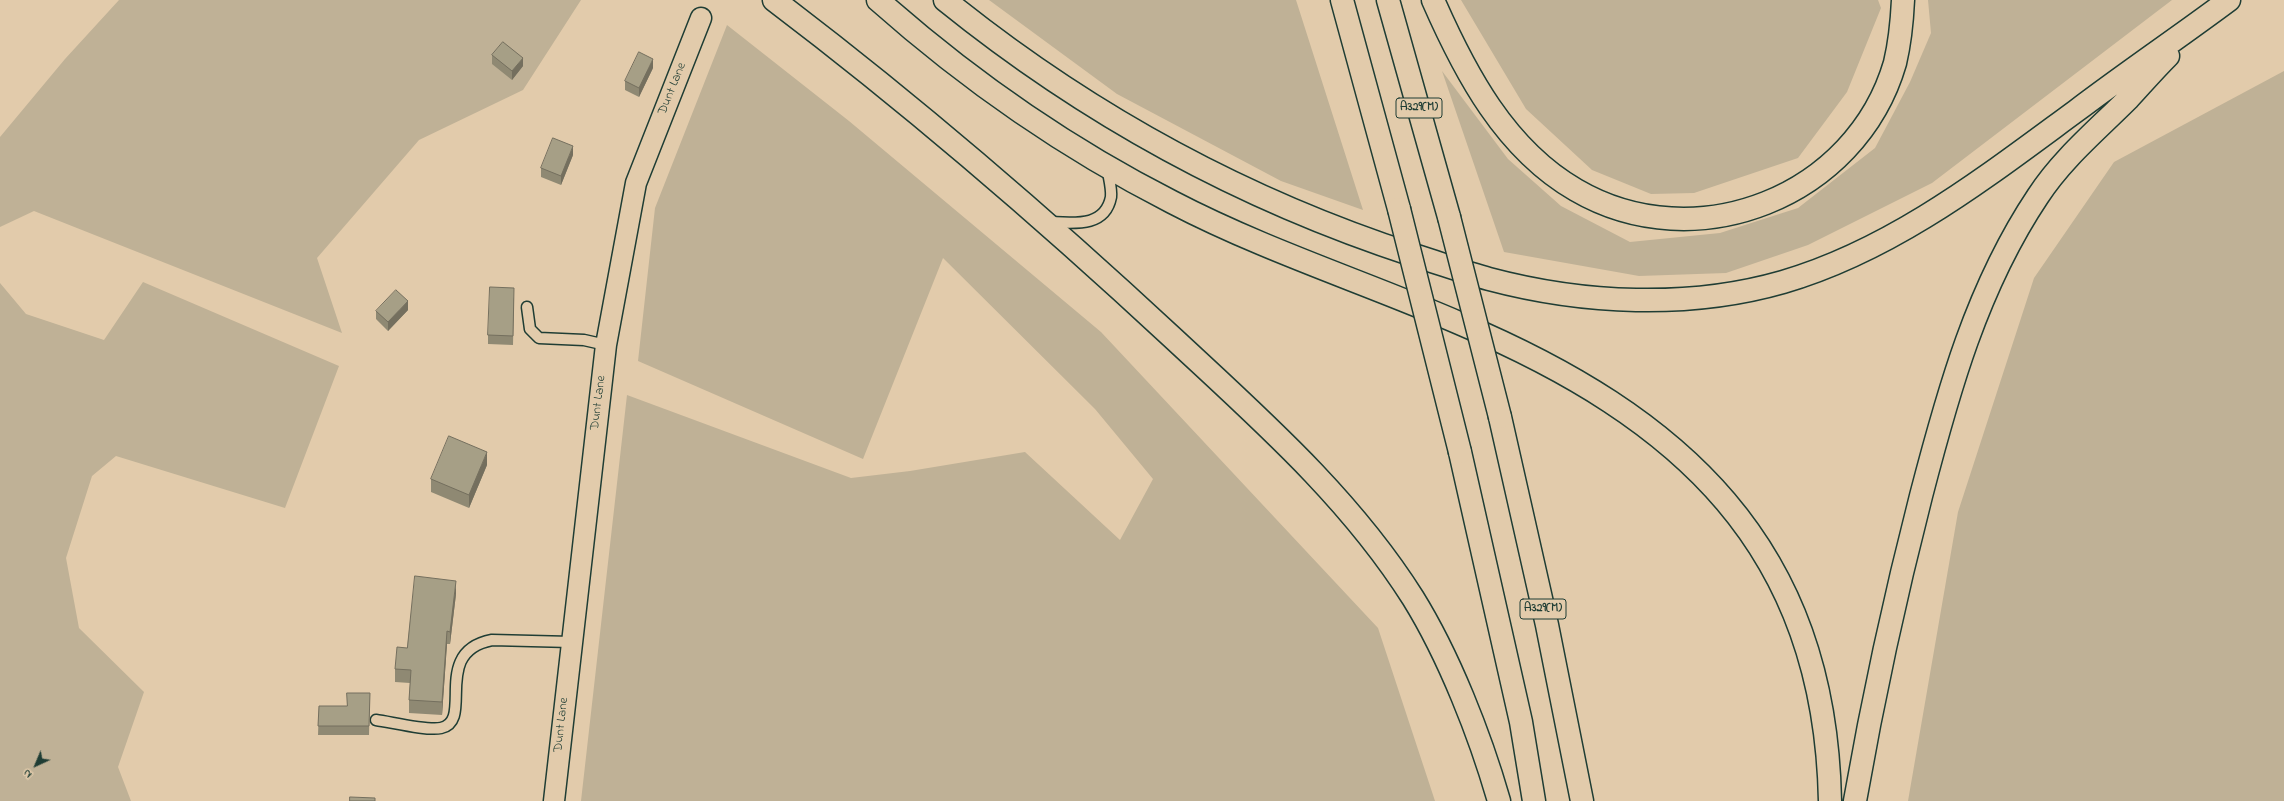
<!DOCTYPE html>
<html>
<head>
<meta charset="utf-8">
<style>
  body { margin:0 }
  #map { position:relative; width:2284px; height:801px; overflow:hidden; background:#e2cbab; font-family:"Indie Flower",sans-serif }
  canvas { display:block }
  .north { position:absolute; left:16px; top:745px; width:40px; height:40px; -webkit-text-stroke:3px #e2cbab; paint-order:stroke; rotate:224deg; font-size:11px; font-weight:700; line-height:16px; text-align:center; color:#1f3d34 }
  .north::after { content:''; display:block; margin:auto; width:14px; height:18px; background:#1f3d34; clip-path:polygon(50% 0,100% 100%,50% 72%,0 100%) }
</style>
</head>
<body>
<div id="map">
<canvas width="2284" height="801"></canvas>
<div class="north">N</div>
</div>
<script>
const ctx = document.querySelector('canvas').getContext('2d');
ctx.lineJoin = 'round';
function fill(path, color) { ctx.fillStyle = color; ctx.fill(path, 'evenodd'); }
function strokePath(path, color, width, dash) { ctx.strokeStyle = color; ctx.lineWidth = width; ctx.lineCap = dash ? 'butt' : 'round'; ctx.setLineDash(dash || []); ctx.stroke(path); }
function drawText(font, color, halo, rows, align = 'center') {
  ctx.font = font + ' "Indie Flower",sans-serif'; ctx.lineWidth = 4; ctx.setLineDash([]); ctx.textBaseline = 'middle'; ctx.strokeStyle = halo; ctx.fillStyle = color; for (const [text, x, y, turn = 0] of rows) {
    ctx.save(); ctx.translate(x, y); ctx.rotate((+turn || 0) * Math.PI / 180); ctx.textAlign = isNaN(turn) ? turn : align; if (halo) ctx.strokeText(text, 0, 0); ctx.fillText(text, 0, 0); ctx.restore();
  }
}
const green = new Path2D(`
  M 119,0 L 581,0 L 523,90 L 419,140 L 317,258 L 342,333 L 34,211 L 0,227 L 0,137 L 65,59 Z
  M 989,0 L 1296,0 L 1363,210 L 1281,181 L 1117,94 Z
  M 1461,0 L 1878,0 L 1881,8 L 1847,92 L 1798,158 L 1694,193 L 1651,194 L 1592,170 L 1526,109 Z
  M 1928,0 L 2172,0 L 1932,183 L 1808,245 L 1726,273 L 1639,276 L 1504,252 L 1442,71 L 1508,159 L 1561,206 L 1630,242 L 1720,233 L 1798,208 L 1875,148 L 1910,82 L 1931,33 Z
  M 727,25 L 849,121 L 1101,332 L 1378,628 L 1435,801 L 581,801 L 627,395 L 851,478 L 910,471 L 1025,452 L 1120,540 L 1153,479 L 1095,409 L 943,258 L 863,459 L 638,361 L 655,208 Z
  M 2284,71 L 2284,801 L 1908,801 L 1958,512 L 2034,278 L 2114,162 Z
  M 143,282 L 339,366 L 285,508 L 116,456 L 92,476 L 66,558 L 79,628 L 144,692 L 118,767 L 131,801 L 0,801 L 0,283 L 26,314 L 104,340 Z`);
const lane = new Path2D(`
  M 1049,222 C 1073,223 1105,228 1111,197 C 1112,188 1108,175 1107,166
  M 527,307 L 530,329 L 539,338 L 584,340 L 606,345
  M 376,720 C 391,722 427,731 441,728 C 475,721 430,652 492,640 L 571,642`);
const street = new Path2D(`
  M 554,801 L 606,345 L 636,183 L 701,18`);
const highway = new Path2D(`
  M 774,0 C 914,106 1046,220 1174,339 C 1260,419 1350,498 1413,598 C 1449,656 1480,735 1499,801
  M 878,0 C 967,79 1066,148 1172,202 C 1264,250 1364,282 1459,323 C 1681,417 1825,546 1830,801
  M 945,0 C 1086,114 1241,199 1413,255 C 1439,263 1464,272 1489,279 C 1583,304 1689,309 1783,282 C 1893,250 1986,177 2076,111 C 2126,73 2178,38 2229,0
  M 1342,0 L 1399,209
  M 1388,0 L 1449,217
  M 1433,0 C 1465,73 1505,149 1576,190 C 1696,260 1856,197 1895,63 C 1900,42 1902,21 1903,0
  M 1500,417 L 1547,625 L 1582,801
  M 1460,452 L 1521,722 L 1534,801
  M 1855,801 C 1873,698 1895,597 1921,496 C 1948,392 1977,287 2038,196 C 2062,159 2097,130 2128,99 C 2141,85 2154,70 2168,56`);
const highwayBridge = new Path2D(`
  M 1399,209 L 1460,452
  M 1449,217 L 1500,417`);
const wall = new Path2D(`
  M 492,55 L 523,66 L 512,80 L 492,64 Z
  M 653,68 L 639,97 L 625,90 L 625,81 Z
  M 573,155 L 561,185 L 541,177 L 541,168 Z
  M 514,297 L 513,345 L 488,344 L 488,335 Z
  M 408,310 L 388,331 L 376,319 L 376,311 Z
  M 487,465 L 469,508 L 431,492 L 431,479 Z
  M 456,594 L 450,644 L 447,644 L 442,715 L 409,713 L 409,700 L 410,683 L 395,682 L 395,669 Z
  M 370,693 L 369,735 L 318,735 L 319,706 L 347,706 Z`);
const shadedWall = new Path2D(`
  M 523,58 L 523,66 L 512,80 L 512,71 Z
  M 653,59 L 653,68 L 639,97 L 639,88 Z
  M 573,146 L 573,155 L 561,185 L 561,176 Z
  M 408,301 L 408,310 L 388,331 L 388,322 Z
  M 487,452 L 487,465 L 469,508 L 469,495 Z
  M 456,581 L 456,594 L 450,644 L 450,632 Z
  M 447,631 L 447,644 L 442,715 L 442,702 Z`);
const building = new Path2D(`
  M 503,42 L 523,58 L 512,71 L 492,55 Z
  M 639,52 L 653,59 L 639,88 L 625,81 Z
  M 553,138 L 573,146 L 561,176 L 541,168 Z
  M 490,287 L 514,288 L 513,336 L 488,335 Z
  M 396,290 L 408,301 L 388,322 L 376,311 Z
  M 449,436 L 487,452 L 469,495 L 431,479 Z
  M 415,576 L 456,581 L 450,632 L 447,631 L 442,702 L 409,700 L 411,670 L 395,669 L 397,647 L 407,648 Z
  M 347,693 L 370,693 L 369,726 L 318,726 L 319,706 L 347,706 Z
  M 350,797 L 375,798 L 375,801 L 350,801 Z`);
const shields = [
  [1419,108,46],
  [1543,609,46]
];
const shieldNames = [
  ["A329(M)",1419,108],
  ["A329(M)",1543,609]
];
const streetNames = [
  ["Dunt Lane",673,89,-68],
  ["Dunt Lane",599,403,-83],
  ["Dunt Lane",562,725,-84]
];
fill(green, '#bfb196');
strokePath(lane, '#1f3d34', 13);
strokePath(street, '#1f3d34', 23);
strokePath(highway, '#1f3d34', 25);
strokePath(lane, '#e2cbab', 10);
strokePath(street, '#e2cbab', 20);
strokePath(highway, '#e2cbab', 22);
strokePath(highwayBridge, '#1f3d34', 25, []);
strokePath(highwayBridge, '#e2cbab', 22);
fill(wall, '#8f8973');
fill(shadedWall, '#746f5e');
fill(building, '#a69f86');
strokePath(building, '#746f5e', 1);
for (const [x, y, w] of shields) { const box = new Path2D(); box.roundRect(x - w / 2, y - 10, w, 20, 3); ctx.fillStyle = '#e2cbab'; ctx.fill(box); strokePath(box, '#1f3d34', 1); }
drawText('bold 12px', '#1f3d34', null, shieldNames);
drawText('13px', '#1f3d34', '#e2cbab', streetNames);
</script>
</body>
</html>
